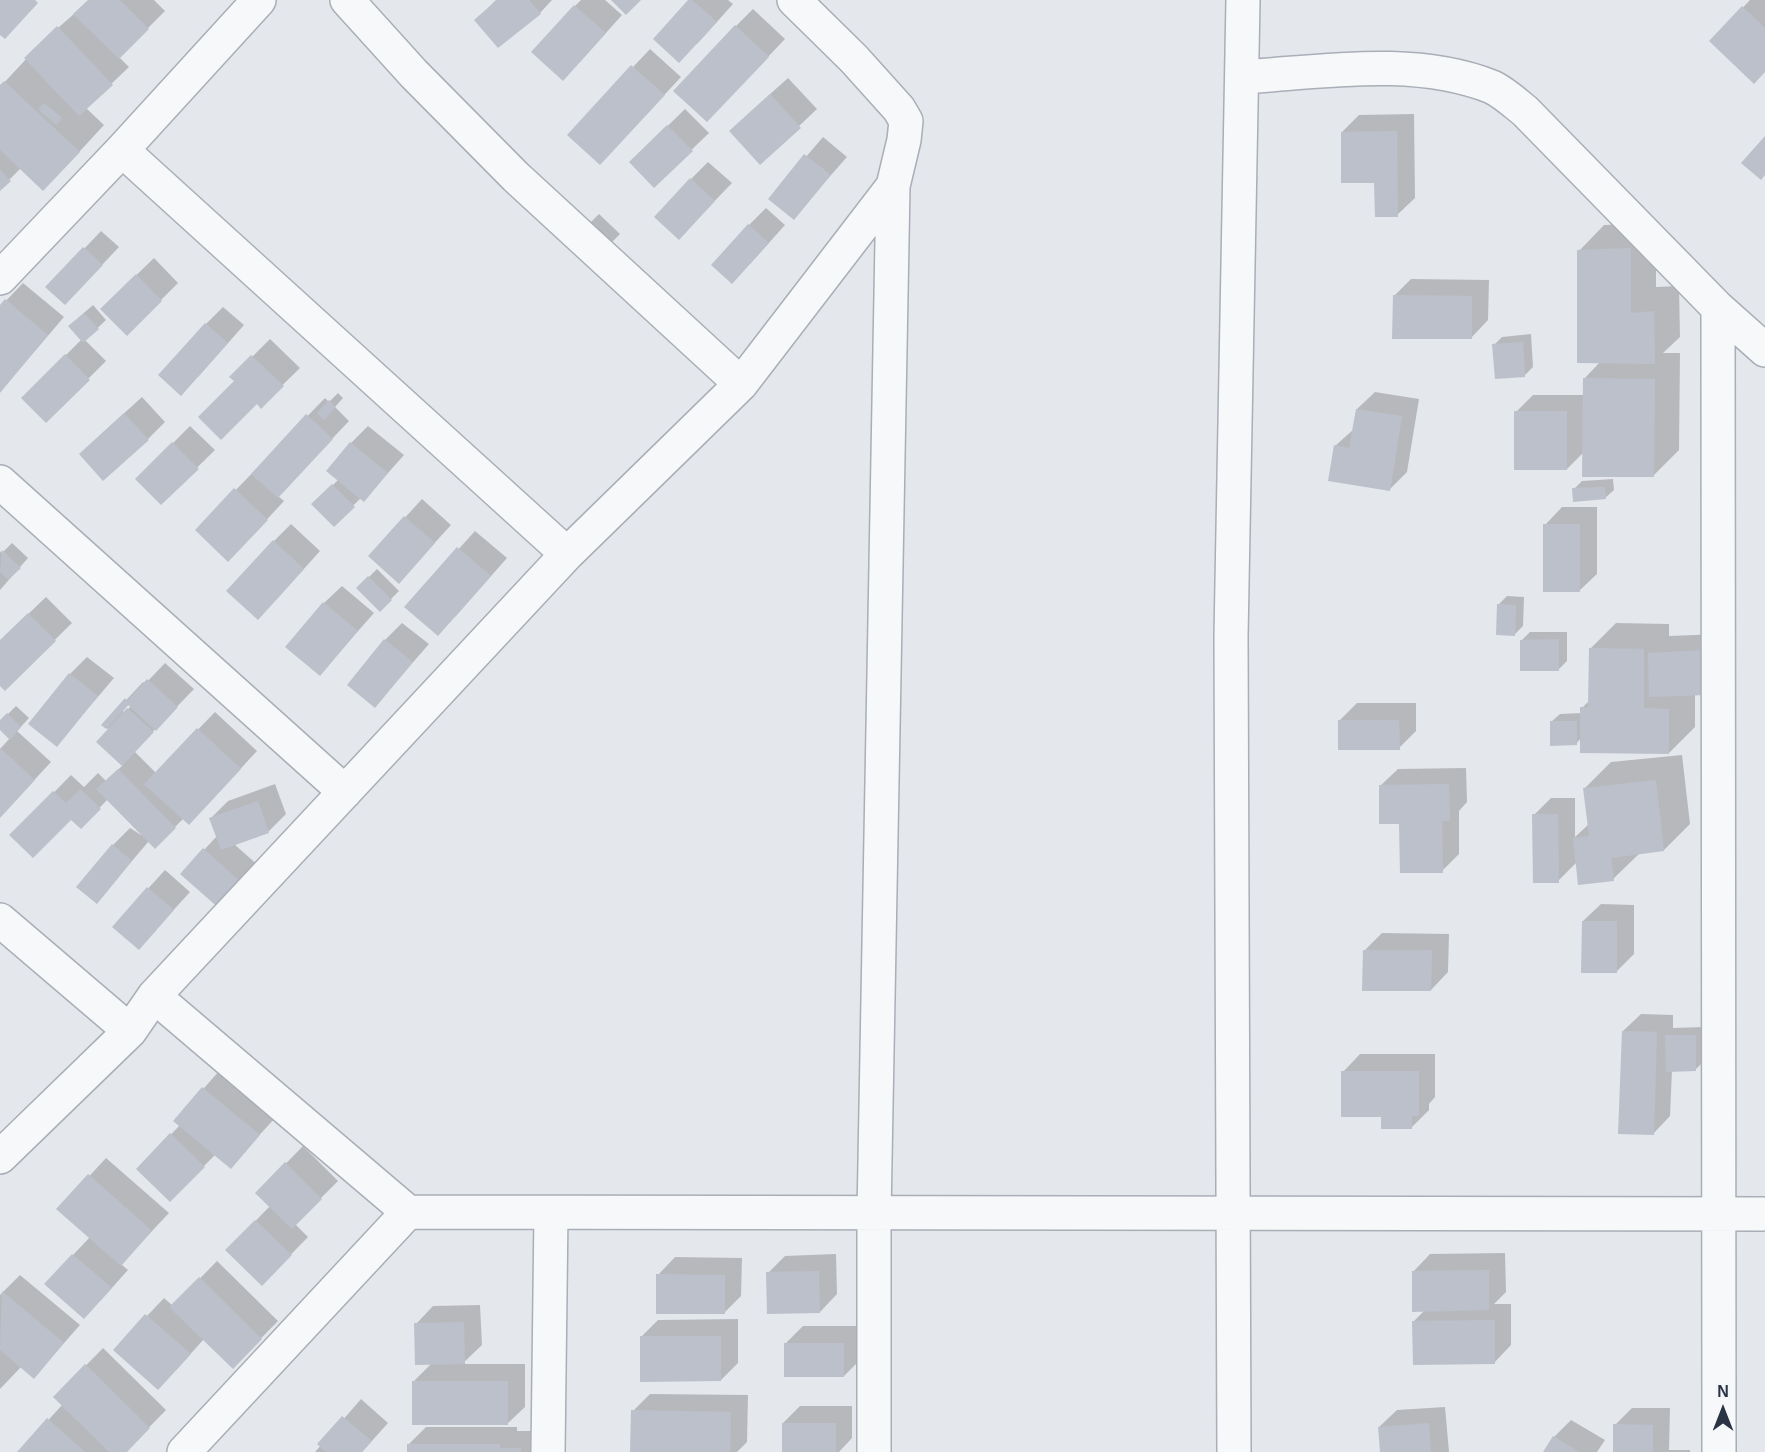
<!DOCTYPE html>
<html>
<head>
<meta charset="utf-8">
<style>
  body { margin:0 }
  #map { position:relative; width:1765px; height:1452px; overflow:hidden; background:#e4e7ec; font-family:Helvetica,sans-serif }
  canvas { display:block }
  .north { position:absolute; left:1693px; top:1380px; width:60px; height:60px; -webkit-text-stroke:4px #f4f6f9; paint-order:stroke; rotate:0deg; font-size:16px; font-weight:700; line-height:24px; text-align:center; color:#2b3445 }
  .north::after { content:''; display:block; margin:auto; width:21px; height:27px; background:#2b3445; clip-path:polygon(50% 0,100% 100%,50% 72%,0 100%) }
</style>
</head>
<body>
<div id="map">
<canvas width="1765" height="1452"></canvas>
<div class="north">N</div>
</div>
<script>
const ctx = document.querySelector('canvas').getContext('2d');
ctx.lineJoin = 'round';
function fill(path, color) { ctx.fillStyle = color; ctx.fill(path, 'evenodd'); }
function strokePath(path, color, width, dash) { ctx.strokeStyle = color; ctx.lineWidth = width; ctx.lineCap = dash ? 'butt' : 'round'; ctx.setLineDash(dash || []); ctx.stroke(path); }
const shadow = new Path2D(`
  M 90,0 L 154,0 L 165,11 L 119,57 L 129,67 L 86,108 L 104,125 L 69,163 L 21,168 L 0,189 L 0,87 L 43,41 Z
  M 496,0 L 552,0 L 540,13 L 476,20 Z
  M 581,0 L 605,0 L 622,15 L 580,62 L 575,6 Z
  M 690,0 L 728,0 L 733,4 L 697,44 Z
  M 1750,0 L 1765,0 L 1765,71 L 1711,41 Z
  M 753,9 L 785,39 L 724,103 L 736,26 Z
  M 650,49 L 681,77 L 617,146 L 569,135 Z
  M 788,78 L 817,109 L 760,163 L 748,114 Z
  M 685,109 L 709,133 L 654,186 L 631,162 Z
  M 1414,114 L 1415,198 L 1397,215 L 1342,132 L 1359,115 Z
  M 823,137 L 847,157 L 793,218 L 770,199 Z
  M 708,162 L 732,183 L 679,238 L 691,179 Z
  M 766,208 L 785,225 L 750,264 L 749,225 Z
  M 599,214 L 620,234 L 603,251 L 583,230 Z
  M 1656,223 L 1656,287 L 1679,286 L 1680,337 L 1663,353 L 1680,353 L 1679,450 L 1653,476 L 1584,452 L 1567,469 L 1516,412 L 1533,395 L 1584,395 L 1584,379 L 1600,362 L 1579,251 L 1604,225 Z
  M 101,231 L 119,247 L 82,286 L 48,287 Z
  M 154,258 L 178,283 L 127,334 L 119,292 Z
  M 1411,279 L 1489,280 L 1488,320 L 1471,338 L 1394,296 Z
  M 23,283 L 64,317 L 0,392 L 0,307 Z
  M 93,305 L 106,320 L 85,340 L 106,361 L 46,421 L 23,398 L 82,339 L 78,318 Z
  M 223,307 L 244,325 L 198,377 L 206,324 Z
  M 1531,334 L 1533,367 L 1525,375 L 1494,345 L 1502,337 Z
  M 270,339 L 300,368 L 261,406 L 232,377 Z
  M 1375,392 L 1419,399 L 1407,472 L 1390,489 L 1335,446 L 1354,429 L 1357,409 Z
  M 338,393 L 343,398 L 335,407 L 349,421 L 278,496 L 284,501 L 245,543 L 197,530 L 325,398 L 329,402 Z
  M 142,397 L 165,422 L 148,439 L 98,437 Z
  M 190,426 L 215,450 L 161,503 L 137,479 Z
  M 368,426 L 404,455 L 364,500 L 361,498 L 334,524 L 314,504 L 339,479 L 351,443 Z
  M 1613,479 L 1614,490 L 1605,498 L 1574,489 L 1582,481 Z
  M 422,499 L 451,525 L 399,582 L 370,556 Z
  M 1562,507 L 1597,507 L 1597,574 L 1579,591 L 1545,525 Z
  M 291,524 L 320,551 L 276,600 L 274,541 Z
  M 475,531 L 507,558 L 455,617 L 406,607 Z
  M 12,543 L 28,558 L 0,590 L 0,551 L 2,553 Z
  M 377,569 L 399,591 L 380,610 L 358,588 Z
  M 342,586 L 374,613 L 320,674 L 324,603 Z
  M 1507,596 L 1524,597 L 1523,626 L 1515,634 L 1498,605 Z
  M 46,597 L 72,623 L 5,689 L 0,684 L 0,641 Z
  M 402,623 L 429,644 L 375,706 L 385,640 Z
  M 1616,623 L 1669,624 L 1669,636 L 1721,634 L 1695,694 L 1695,727 L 1669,753 L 1581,738 L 1576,744 L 1551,722 L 1560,714 L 1582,713 L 1582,708 L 1590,700 L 1590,649 Z
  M 1530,632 L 1567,632 L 1567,661 L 1558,670 L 1522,640 Z
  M 87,657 L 114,678 L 57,745 L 70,674 Z
  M 165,663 L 194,689 L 134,751 L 156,773 L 215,712 L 257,751 L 206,806 L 183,819 L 155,847 L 149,841 L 97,902 L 113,845 L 130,828 L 146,838 L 108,799 L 81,827 L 71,818 L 12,835 L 71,775 L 84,787 L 98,773 L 106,781 L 123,765 L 109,730 L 103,725 L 143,682 L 145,684 ZM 129,704 L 131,706 L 124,713 L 123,711 Z
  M 1357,703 L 1416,703 L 1416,731 L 1399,748 L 1339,721 Z
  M 16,706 L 29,718 L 17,731 L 51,762 L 0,817 L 0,749 L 10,738 L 0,728 L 0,722 Z
  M 1682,755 L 1690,824 L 1664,850 L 1640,853 L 1613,879 L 1577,862 L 1558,881 L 1534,815 L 1551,798 L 1575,798 L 1575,837 L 1589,824 L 1585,788 L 1611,762 Z
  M 1466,768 L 1467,802 L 1459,811 L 1459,854 L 1442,871 L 1400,823 L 1380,786 L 1398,769 Z
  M 275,784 L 286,814 L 268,832 L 234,844 L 260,867 L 238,891 L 204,850 L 217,836 L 211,818 L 228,801 Z
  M 165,870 L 190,892 L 139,948 L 114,926 Z
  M 1601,904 L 1634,905 L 1634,954 L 1616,972 L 1583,921 Z
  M 1382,933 L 1449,934 L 1448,972 L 1431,990 L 1365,950 Z
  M 1641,1014 L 1673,1015 L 1673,1028 L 1703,1027 L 1704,1061 L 1695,1070 L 1672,1070 L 1670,1116 L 1653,1134 L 1623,1031 Z
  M 1360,1054 L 1435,1054 L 1435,1097 L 1429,1104 L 1429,1110 L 1412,1127 L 1383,1115 L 1343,1072 Z
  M 220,1070 L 276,1117 L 230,1167 L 215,1155 L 170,1200 L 138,1169 L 180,1125 L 175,1121 Z
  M 303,1146 L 338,1181 L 295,1224 L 308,1237 L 262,1284 L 227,1250 L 270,1206 L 257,1193 Z
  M 106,1158 L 169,1213 L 121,1264 L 128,1270 L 101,1300 L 73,1255 L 90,1237 L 59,1209 Z
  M 1505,1253 L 1506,1292 L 1494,1304 L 1511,1304 L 1511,1345 L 1494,1363 L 1414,1321 L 1425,1310 L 1413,1272 L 1430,1254 Z
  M 836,1254 L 837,1294 L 820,1312 L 768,1273 L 785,1256 Z
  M 675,1257 L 742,1258 L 741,1296 L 724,1313 L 658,1275 Z
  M 217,1261 L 278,1321 L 233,1367 L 204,1339 L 176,1370 L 115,1350 L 164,1298 L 173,1306 Z
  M 20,1275 L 80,1325 L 34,1377 L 22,1366 L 0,1389 L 0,1295 Z
  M 480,1305 L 482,1345 L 462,1364 L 525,1364 L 525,1407 L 507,1424 L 413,1382 L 432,1363 L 416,1324 L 433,1306 Z
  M 738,1319 L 738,1363 L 721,1380 L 641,1337 L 658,1320 Z
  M 803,1326 L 861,1326 L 861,1359 L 844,1376 L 786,1343 Z
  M 103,1348 L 166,1410 L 125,1452 L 19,1452 L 63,1404 L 55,1397 Z
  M 650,1394 L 748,1395 L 747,1442 L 737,1452 L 632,1452 L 633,1411 Z
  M 361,1399 L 388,1423 L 362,1452 L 315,1452 Z
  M 800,1406 L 852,1406 L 852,1438 L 839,1452 L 783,1452 L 783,1423 Z
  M 1445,1407 L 1449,1452 L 1381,1452 L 1379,1427 L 1397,1410 Z
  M 1632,1408 L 1670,1408 L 1669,1450 L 1690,1450 L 1690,1452 L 1614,1452 L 1615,1425 Z
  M 1571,1420 L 1605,1440 L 1597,1452 L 1544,1452 L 1554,1437 Z
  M 426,1427 L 517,1427 L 517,1431 L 537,1431 L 532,1452 L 408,1452 L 408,1445 Z`);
const building = new Path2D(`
  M 0,0 L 35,0 L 38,3 L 5,39 L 0,35 Z
  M 88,0 L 120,0 L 149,29 L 119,59 L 73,14 Z
  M 497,0 L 529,0 L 541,14 L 498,48 L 474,20 Z
  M 611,0 L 641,0 L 626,15 Z
  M 688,0 L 692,0 L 717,22 L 679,63 L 653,39 Z
  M 574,5 L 606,33 L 563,81 L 531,52 Z
  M 1742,6 L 1765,28 L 1765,72 L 1754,84 L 1709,41 Z
  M 735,25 L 769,57 L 707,122 L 673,91 Z
  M 57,26 L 113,85 L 79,116 L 24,58 Z
  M 631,65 L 665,95 L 600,165 L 567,135 Z
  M 4,81 L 80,152 L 43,191 L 0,150 L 0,85 Z
  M 770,94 L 801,128 L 760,165 L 729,131 Z
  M 44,103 L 62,118 L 56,125 L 38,109 Z
  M 667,125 L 693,151 L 654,188 L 629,162 Z
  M 1397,131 L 1398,217 L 1375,217 L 1374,183 L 1341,183 L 1341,132 Z
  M 1765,136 L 1765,175 L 1761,180 L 1741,163 Z
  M 804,154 L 831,175 L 794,220 L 768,199 Z
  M 0,170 L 11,181 L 0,191 Z
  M 690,178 L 715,201 L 679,240 L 654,217 Z
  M 748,224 L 769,243 L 732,284 L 711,265 Z
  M 83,247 L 103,265 L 65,305 L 45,287 Z
  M 1631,248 L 1631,313 L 1654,311 L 1655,364 L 1577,363 L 1577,250 Z
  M 136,274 L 162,301 L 127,336 L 100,309 Z
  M 1393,295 L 1472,296 L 1472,339 L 1392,339 Z
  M 5,299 L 48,335 L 0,393 L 0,305 Z
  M 84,313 L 99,329 L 83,343 L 68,326 Z
  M 205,323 L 228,343 L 181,396 L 158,375 Z
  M 1523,342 L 1525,377 L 1495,379 L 1492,344 Z
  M 65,354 L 90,380 L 46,423 L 21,398 Z
  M 251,355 L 284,386 L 261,409 L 257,404 L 221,440 L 198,417 L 234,381 L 229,377 Z
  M 1583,378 L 1655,379 L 1654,477 L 1582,477 Z
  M 329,400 L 336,407 L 324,420 L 317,413 Z
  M 1356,409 L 1402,416 L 1390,491 L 1328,481 L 1334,445 L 1349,448 Z
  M 1514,411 L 1567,411 L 1567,470 L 1514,470 Z
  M 124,413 L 149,440 L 103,481 L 79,454 Z
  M 306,414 L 333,439 L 278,498 L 251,474 Z
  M 172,442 L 199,469 L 161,505 L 135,479 Z
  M 350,442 L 388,473 L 364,502 L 326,471 Z
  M 332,484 L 355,507 L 334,527 L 311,504 Z
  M 1605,487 L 1606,499 L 1573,502 L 1572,488 Z
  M 234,488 L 268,520 L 228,562 L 195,530 Z
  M 404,516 L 435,543 L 399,584 L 368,556 Z
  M 1543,524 L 1580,524 L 1580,592 L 1543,592 Z
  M 273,540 L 304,569 L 258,620 L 226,591 Z
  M 457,547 L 491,576 L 438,636 L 404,607 Z
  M 2,550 L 21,568 L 8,580 L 0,572 Z
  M 368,576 L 392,600 L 380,612 L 356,588 Z
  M 323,602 L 358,631 L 320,676 L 285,647 Z
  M 1497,604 L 1516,605 L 1515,636 L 1496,635 Z
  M 28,613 L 56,641 L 5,691 L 0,686 L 0,640 Z
  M 384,639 L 413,662 L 375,708 L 347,685 Z
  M 1559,639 L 1559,671 L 1520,671 L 1520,640 Z
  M 1589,648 L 1644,649 L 1644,708 L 1669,709 L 1669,754 L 1580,753 L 1580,707 L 1588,707 Z
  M 1704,650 L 1705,695 L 1649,697 L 1648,653 Z
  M 69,673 L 98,696 L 57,747 L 28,724 Z
  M 147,679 L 178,707 L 156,731 L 128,705 L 106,729 L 101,725 L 125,698 L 127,701 Z
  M 127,708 L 154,732 L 122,766 L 96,742 Z
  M 7,713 L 21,727 L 10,740 L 0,730 L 0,720 Z
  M 1338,720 L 1399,720 L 1400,750 L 1338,750 Z
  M 1550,721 L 1577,721 L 1577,745 L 1550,746 Z
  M 197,728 L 241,769 L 189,825 L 144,784 Z
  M 0,748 L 35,780 L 0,818 Z
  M 118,769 L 176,828 L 155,849 L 96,789 Z
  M 1656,780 L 1664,851 L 1611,858 L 1614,881 L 1578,885 L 1573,838 L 1589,836 L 1583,788 Z
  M 1449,784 L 1450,821 L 1442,821 L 1443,873 L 1400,873 L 1399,824 L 1379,824 L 1379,785 Z
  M 80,789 L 101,809 L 81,829 L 71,820 L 33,858 L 9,835 L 53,791 L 66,803 Z
  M 258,801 L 269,833 L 221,850 L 209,818 Z
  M 1532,814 L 1558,814 L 1559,883 L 1533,883 Z
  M 112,844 L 132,861 L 97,904 L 76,887 Z
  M 203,848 L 244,885 L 221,910 L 180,874 Z
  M 147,887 L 174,910 L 139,950 L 112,927 Z
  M 1582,921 L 1617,921 L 1617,973 L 1581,973 Z
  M 1363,950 L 1432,950 L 1431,991 L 1362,991 Z
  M 1622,1031 L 1657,1032 L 1654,1135 L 1618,1134 Z
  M 1665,1035 L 1696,1035 L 1696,1071 L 1666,1072 Z
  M 1341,1071 L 1419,1071 L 1419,1116 L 1412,1116 L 1412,1129 L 1381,1129 L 1381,1117 L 1341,1117 Z
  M 202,1087 L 260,1135 L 231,1169 L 173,1121 Z
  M 170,1133 L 205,1167 L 170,1202 L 136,1169 Z
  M 285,1162 L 322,1199 L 292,1229 L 255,1193 Z
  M 88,1174 L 152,1231 L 121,1266 L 56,1209 Z
  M 255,1220 L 292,1255 L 262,1286 L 225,1250 Z
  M 72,1254 L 112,1288 L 84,1319 L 44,1284 Z
  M 1489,1270 L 1489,1310 L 1412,1312 L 1412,1271 Z
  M 819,1271 L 820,1313 L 767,1314 L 766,1272 Z
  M 656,1274 L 725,1275 L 725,1314 L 656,1314 Z
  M 199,1277 L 262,1339 L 233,1369 L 169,1307 Z
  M 2,1291 L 64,1343 L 34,1379 L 0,1350 Z
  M 145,1314 L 191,1354 L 158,1390 L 113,1350 Z
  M 1495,1320 L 1495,1364 L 1413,1365 L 1412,1321 Z
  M 464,1322 L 465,1364 L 415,1365 L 414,1323 Z
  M 640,1336 L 721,1336 L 721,1381 L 640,1382 Z
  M 784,1343 L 844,1343 L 844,1377 L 784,1377 Z
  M 85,1364 L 150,1428 L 127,1452 L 109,1452 L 53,1397 Z
  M 412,1381 L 508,1381 L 508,1425 L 412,1425 Z
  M 631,1410 L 731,1412 L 730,1452 L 630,1452 Z
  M 342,1416 L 372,1441 L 362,1452 L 326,1452 L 317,1444 Z
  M 47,1418 L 85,1452 L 17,1452 Z
  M 782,1423 L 836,1423 L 836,1452 L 782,1452 Z
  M 1429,1423 L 1431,1452 L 1380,1452 L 1378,1427 Z
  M 1613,1424 L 1653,1425 L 1653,1452 L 1613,1452 Z
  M 1553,1436 L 1579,1452 L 1543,1452 Z
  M 407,1444 L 500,1444 L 500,1448 L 521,1448 L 521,1452 L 407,1452 Z`);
const minor = new Path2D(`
  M 347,0 L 414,74 L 516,177 L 741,384
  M 1242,77 C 1323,72 1414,56 1492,87 C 1503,92 1515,103 1525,111 L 1718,308 L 1765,350
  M 122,150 L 567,554
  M 0,278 L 122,150 L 259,0
  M 1718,308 L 1719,1452
  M 0,482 L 345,792
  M 0,920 L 130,1031
  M 154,996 L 408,1212
  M 0,1157 L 130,1031 L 154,996 L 567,554 L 741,384 L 893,186 L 904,140 L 906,121 L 899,109 L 854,59 L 794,0
  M 184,1452 L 408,1212 L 1765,1214
  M 548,1452 L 551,1213
  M 874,1452 L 874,1214 L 893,186
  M 1234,1452 L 1231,636 L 1243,0`);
fill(shadow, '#0003');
fill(building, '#bbc0ca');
strokePath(minor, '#a9aeb7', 36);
strokePath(minor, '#f7f8fa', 33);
</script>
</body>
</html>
